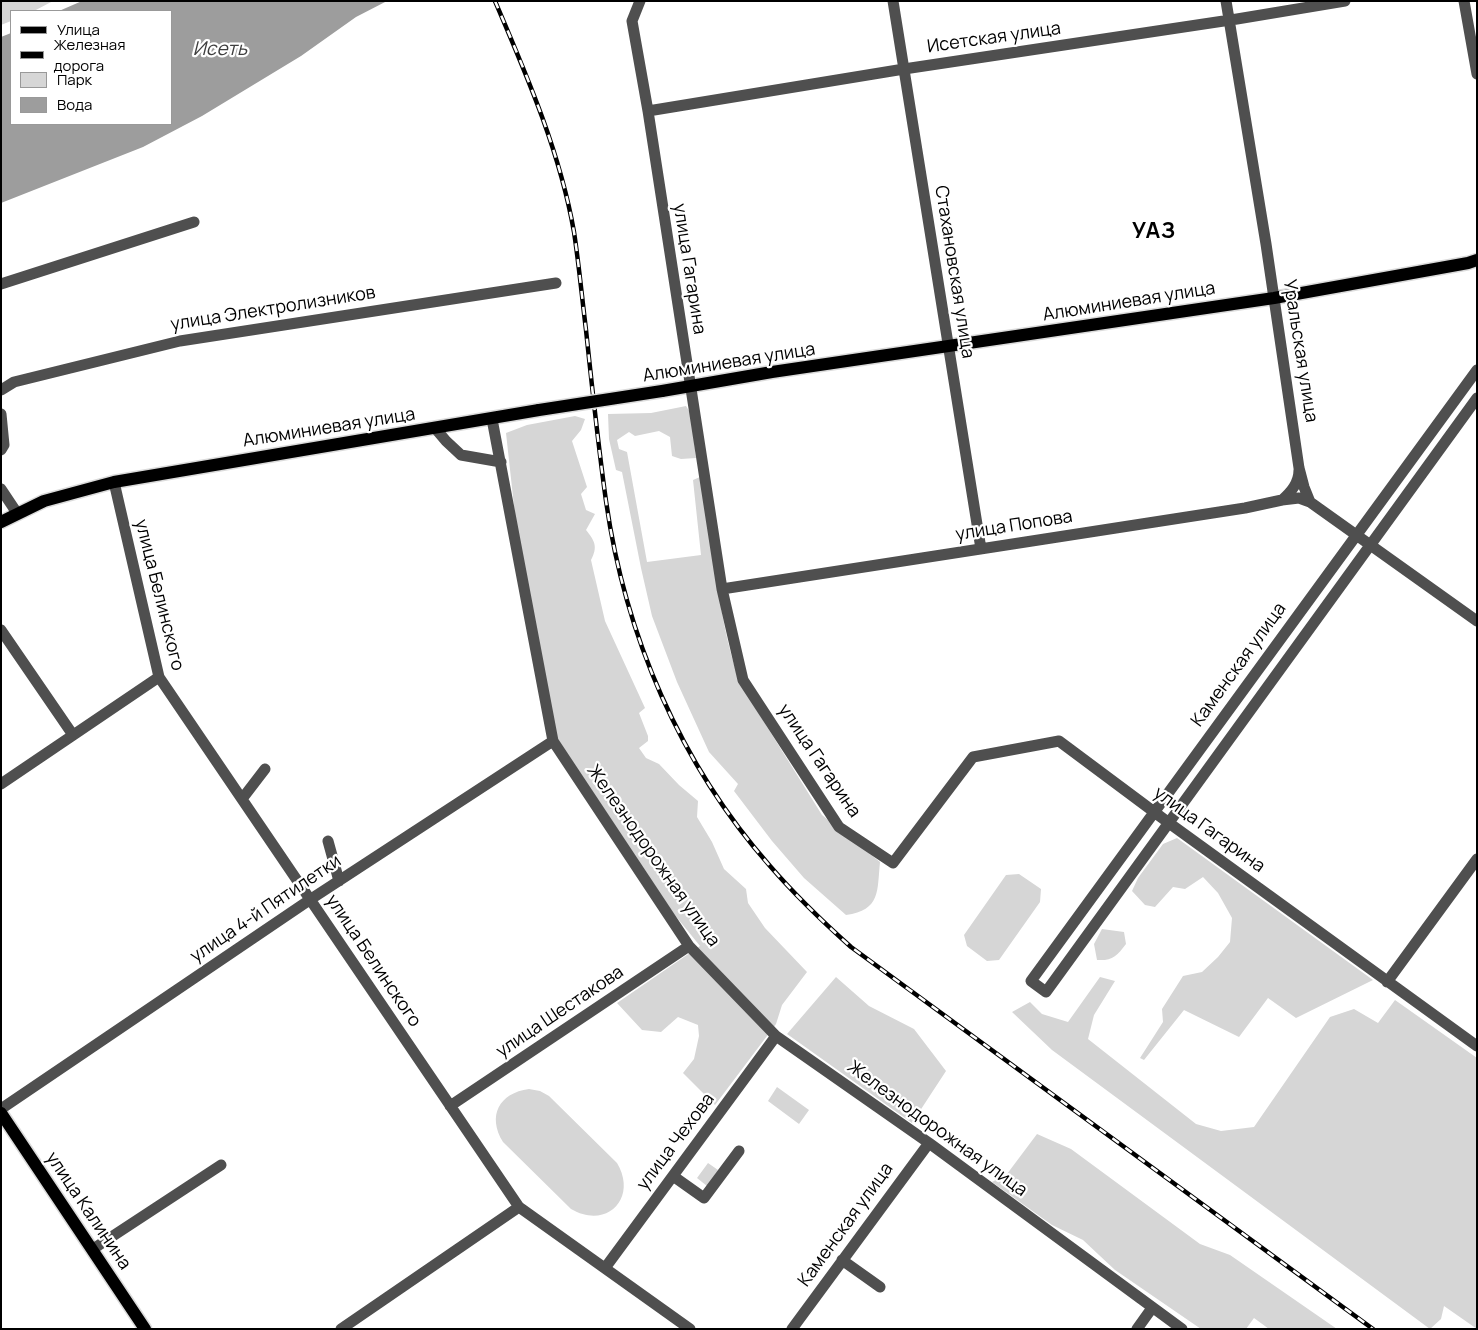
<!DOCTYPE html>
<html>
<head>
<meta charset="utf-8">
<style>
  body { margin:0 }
  #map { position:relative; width:1478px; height:1330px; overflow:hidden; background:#fff; font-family:Manrope,sans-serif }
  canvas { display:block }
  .frame { position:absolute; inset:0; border:2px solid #000; pointer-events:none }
  .legend { position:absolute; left:10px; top:10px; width:162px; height:115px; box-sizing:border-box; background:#fff; border:1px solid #999; margin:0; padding:6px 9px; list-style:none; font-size:15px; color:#000 }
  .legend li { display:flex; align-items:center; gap:10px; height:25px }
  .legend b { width:25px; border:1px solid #999 }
</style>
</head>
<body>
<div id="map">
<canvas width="1478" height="1330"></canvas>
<div class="frame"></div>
<ul class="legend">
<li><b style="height:6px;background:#000"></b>Улица</li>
<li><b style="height:6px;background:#000"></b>Железная дорога</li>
<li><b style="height:14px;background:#d6d6d6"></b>Парк</li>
<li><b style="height:14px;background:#9d9d9d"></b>Вода</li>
</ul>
</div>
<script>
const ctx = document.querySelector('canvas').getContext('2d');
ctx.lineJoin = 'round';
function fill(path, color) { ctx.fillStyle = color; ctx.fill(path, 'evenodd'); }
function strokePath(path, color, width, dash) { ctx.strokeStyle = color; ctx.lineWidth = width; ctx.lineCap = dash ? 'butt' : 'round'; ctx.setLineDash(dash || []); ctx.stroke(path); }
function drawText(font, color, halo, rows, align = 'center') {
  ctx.font = font + ' Manrope,sans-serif'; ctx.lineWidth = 4.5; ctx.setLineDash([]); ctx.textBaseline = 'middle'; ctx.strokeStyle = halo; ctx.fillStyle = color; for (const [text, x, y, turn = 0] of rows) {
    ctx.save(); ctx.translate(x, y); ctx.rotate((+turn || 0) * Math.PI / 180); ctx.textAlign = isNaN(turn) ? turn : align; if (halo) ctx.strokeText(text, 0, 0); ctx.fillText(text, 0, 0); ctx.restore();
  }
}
const green = new Path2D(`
  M 1,1 L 53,1 L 34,11 L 11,11 L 11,21 L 1,25 Z
  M 686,406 L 691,414 L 696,458 L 681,459 L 672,456 L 670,437 L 659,431 L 635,436 L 629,432 L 617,440 L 619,449 L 627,452 L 647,562 L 701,555 L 693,480 L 700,477 C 706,517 712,556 719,595 C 724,626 730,656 741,685 L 822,815 L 880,862 C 877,891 881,910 846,915 L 804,878 L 772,841 L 734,791 L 738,784 L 709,752 L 677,682 L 652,616 L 641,568 L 622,472 L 616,470 L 609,439 L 608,414 L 651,413 Z
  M 575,416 L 585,419 L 581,430 L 572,441 L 587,487 L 581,494 L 586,510 L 595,514 L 586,530 C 595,541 598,547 591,560 L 605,621 L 645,708 L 639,713 L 648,736 L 648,741 L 639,748 L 646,758 L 659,764 L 679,785 L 698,801 L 697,817 L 712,842 L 724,869 L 746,889 L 748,903 L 765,928 L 807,972 L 782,1005 L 776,1024 L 715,1105 L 683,1073 L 694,1059 L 699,1036 L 698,1025 L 678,1017 L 661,1032 L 642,1030 L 617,1003 L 700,946 L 674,914 L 557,738 L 515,515 L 506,433 L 527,425 Z
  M 1177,838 L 1373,980 L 1296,1018 L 1268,998 L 1239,1037 L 1184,1010 L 1144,1060 L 1140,1058 L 1163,1022 L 1162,1009 L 1183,976 L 1202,972 L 1218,957 L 1230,942 L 1232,918 L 1218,893 L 1203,877 L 1185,889 L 1173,887 L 1155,907 L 1145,905 L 1132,891 L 1138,878 L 1163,844 Z
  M 1019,874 L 1041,889 L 1040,902 L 999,960 L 987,961 L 967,946 L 964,935 L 1006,875 Z
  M 1102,929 L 1124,932 L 1126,944 C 1117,956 1112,961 1097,960 L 1094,944 Z
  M 836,977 L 869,1006 L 914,1029 L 946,1071 L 912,1123 L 787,1034 Z
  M 1100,977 L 1115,981 L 1094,1015 L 1088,1039 L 1196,1124 L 1221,1131 L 1254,1127 L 1330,1017 L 1354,1009 L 1378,1023 L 1395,1000 L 1477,1058 L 1477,1329 L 1444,1306 L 1441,1319 L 1430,1329 L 1052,1050 L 1012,1012 L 1030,1002 L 1042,1014 L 1068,1022 Z
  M 777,1087 L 809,1110 L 799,1124 L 768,1101 Z
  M 529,1089 L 540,1091 L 549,1096 L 617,1163 C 638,1198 607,1230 571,1209 L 503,1142 C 487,1116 499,1093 529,1089 Z
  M 1037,1134 L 1071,1149 L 1200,1244 L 1230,1255 L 1337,1329 L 1269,1329 L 1254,1318 L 1246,1329 L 1201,1329 L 1115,1270 L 1083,1240 L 1052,1225 L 992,1182 L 1007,1174 Z
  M 708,1163 L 718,1170 L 707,1186 L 697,1178 Z`);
const water = new Path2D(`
  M 82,1 L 387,1 L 356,17 L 301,56 L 202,116 L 143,147 L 1,203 L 1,37 L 11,33 L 11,124 L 171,124 L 171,11 L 59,11 Z`);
const minor = new Path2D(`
  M 640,1 L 632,21 L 648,111 L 722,589 L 743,680 L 839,827 L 893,863 L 973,757 L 1059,741 L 1169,823 L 1477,1046
  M 893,1 L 981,549
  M 1226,1 L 1266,244 L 1299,468 L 1304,487 L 1310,502 L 1477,621
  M 1464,1 L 1477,74
  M 648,111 L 904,69 L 1237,19 L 1345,1
  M 1,284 L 194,222
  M 1477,370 L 1031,981 L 1046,992 L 1477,398
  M 1,390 L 14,382 L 180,341 L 556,283
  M 1,414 L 4,445 L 1,450
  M 492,419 L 553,741 L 689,946 L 776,1036 L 929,1143 L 1182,1329
  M 435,428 L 446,441 L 461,455 L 501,462
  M 114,482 L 159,677 L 519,1207 L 690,1329
  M 1,489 L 17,513
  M 1282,500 C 1291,492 1299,483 1299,470
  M 722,589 L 1245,508 L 1282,500 L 1299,498 L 1310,502
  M 1,630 L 73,735
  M 1,784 L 159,677
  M 242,799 L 265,769
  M 328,841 L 339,881
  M 1387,982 L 1477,859
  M 450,1106 L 689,946
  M 1,1109 L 311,899 L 553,741
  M 673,1176 L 704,1198 L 739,1151
  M 93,1249 L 221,1165
  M 842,1260 L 880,1287
  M 605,1268 L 776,1036
  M 341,1329 L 519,1207
  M 792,1329 L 929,1143
  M 1137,1329 L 1152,1308`);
const major = new Path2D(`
  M 662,391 L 772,372 L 1274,298 L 1468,263 L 1477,260
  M 1,522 L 44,501 L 114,482 L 539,410
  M 1,1113 L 145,1329`);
const rail = new Path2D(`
  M 495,1 C 527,76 560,152 574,232 C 579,265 582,298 586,330 C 592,387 598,444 606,501 C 625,635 680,764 770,866 C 795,895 822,921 851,947 L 1373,1329`);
const majorBridge = new Path2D(`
  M 539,410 L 662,391`);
const streetNames = [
  ["Исетская улица",994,38,-8],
  ["улица Гагарина",689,269,81],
  ["Стахановская улица",954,272,81],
  ["Алюминиевая улица",1129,302,-9],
  ["улица Электролизников",273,309,-9],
  ["Уральская улица",1300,351,81],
  ["Алюминиевая улица",729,363,-9],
  ["Алюминиевая улица",329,428,-9],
  ["улица Попова",1014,526,-9],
  ["улица Белинского",159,595,76],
  ["Каменская улица",1239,665,-54],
  ["улица Гагарина",819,761,56],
  ["улица Гагарина",1209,830,36],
  ["Железнодорожная улица",653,856,55],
  ["улица 4-й Пятилетки",266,909,-34],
  ["улица Белинского",373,961,56],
  ["улица Шестакова",560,1012,-34],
  ["Железнодорожная улица",937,1129,36],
  ["улица Чехова",676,1142,-53],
  ["улица Калинина",88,1211,56],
  ["Каменская улица",846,1225,-54]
];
const waterNames = [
  ["Исеть",220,50]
];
const districtNames = [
  ["УАЗ",1154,232]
];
fill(green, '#d6d6d6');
fill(water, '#9d9d9d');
strokePath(major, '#dbdbdb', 15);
strokePath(minor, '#4f4f4f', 11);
strokePath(major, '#000', 12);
strokePath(rail, '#000', 4.5);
strokePath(rail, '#fff', 2.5, [8]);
strokePath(majorBridge, '#dbdbdb', 15, []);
strokePath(majorBridge, '#000', 12);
drawText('18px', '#000', '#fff', streetNames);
drawText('italic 19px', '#3e3e3e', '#fff', waterNames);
ctx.letterSpacing = '1px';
drawText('bold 22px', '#000', '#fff', districtNames);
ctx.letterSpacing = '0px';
</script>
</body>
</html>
